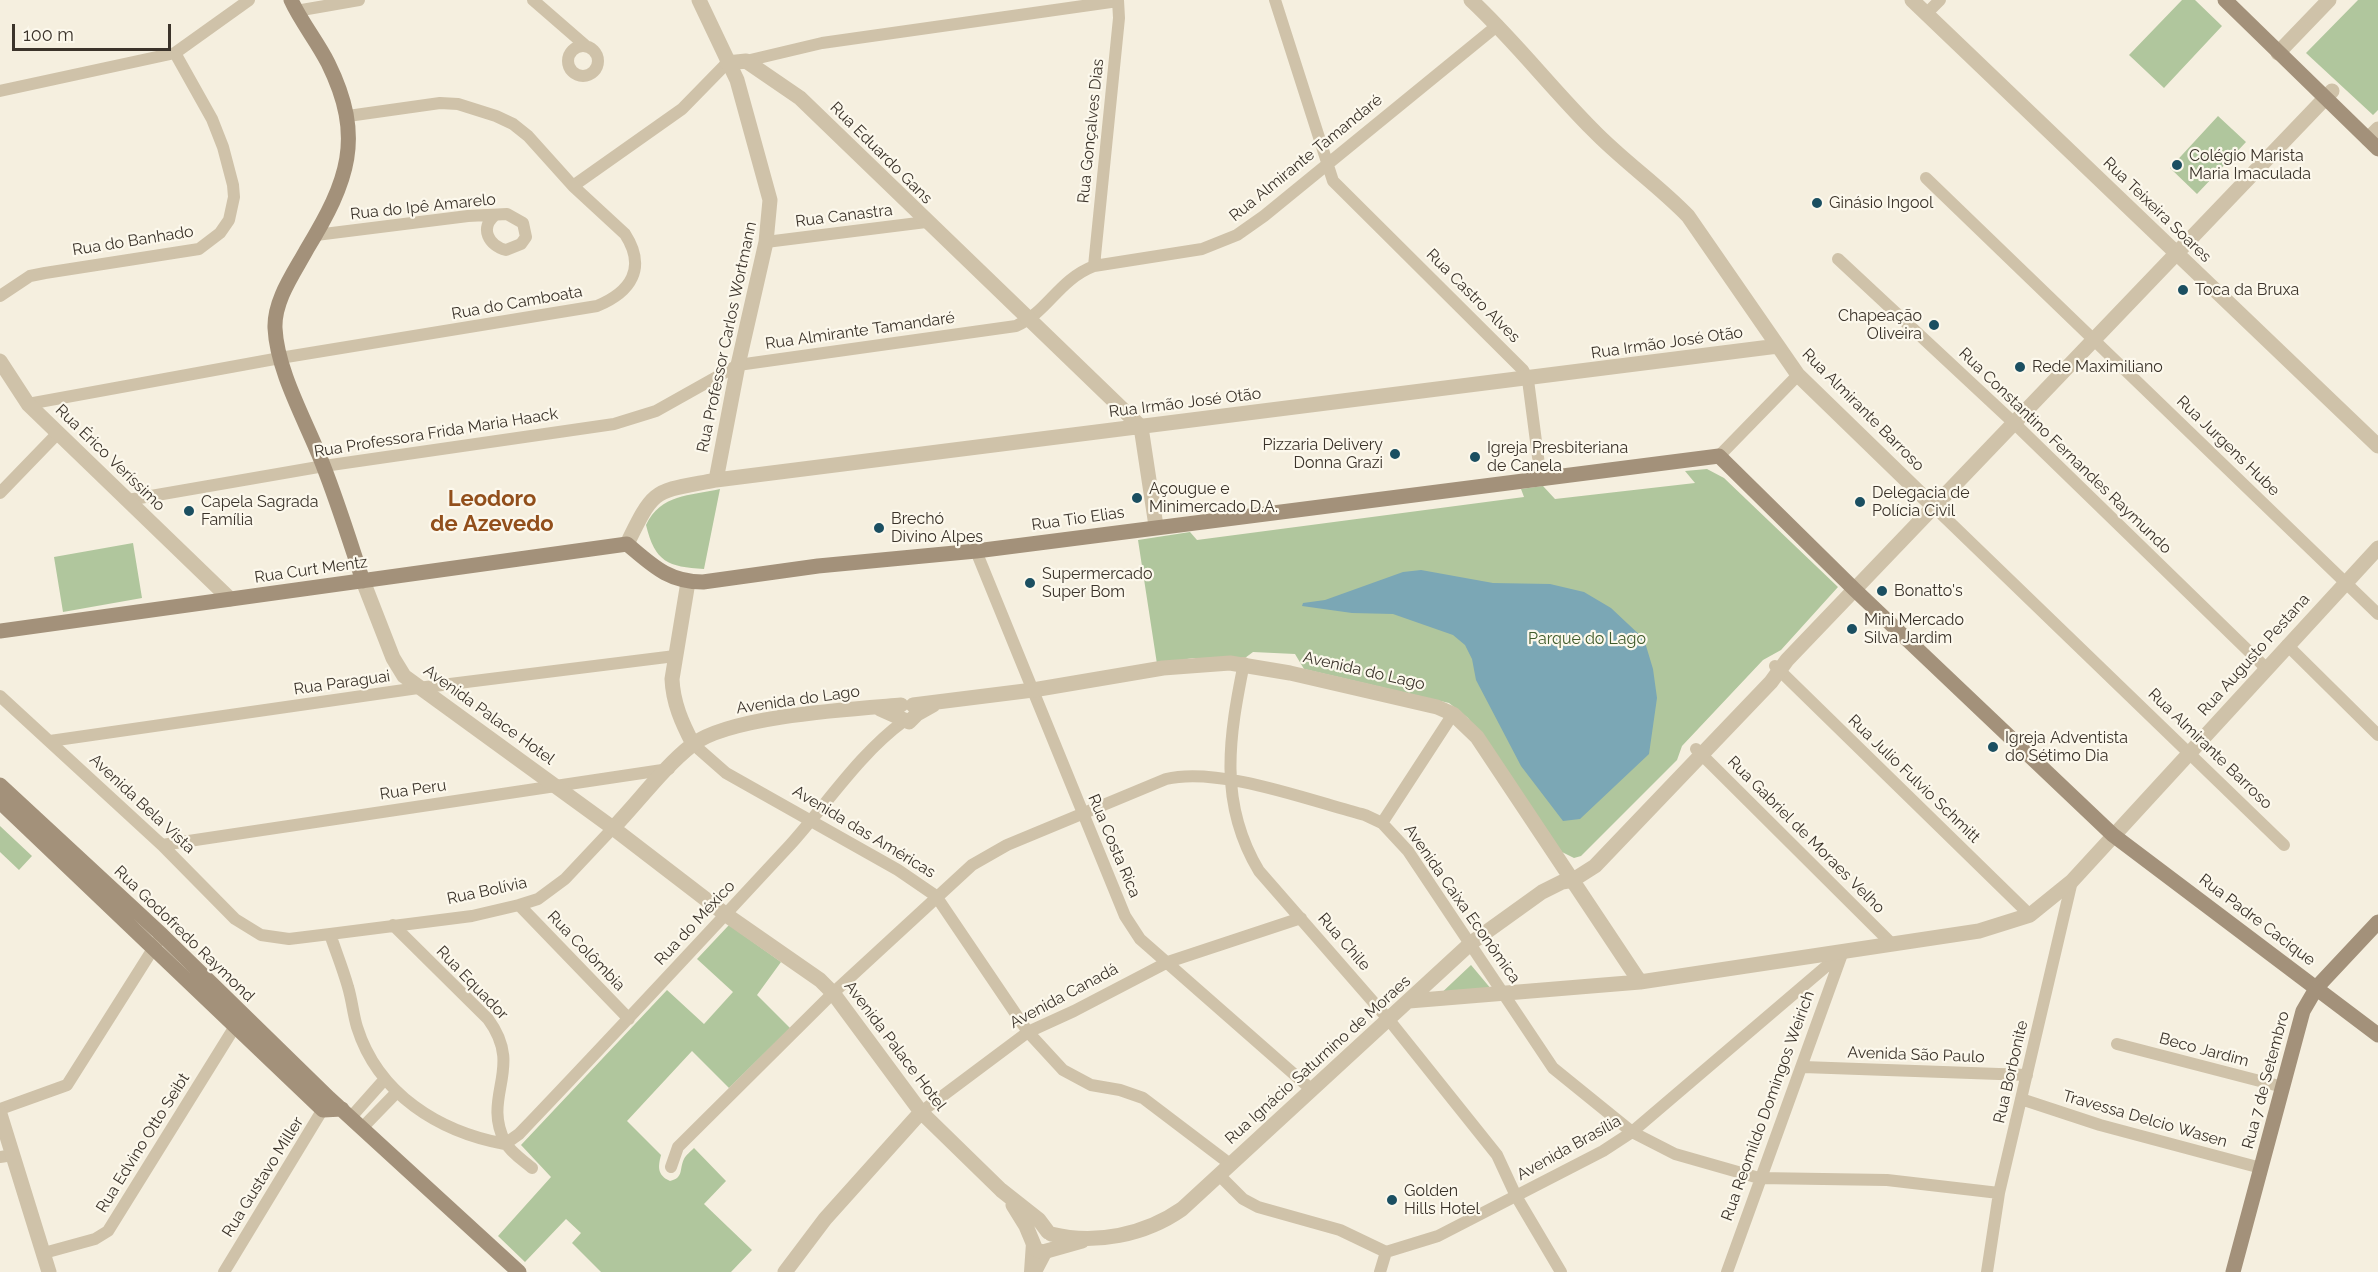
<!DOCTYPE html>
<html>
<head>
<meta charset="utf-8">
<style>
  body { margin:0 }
  #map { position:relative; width:2378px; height:1272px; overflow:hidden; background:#f5efdf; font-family:Raleway,sans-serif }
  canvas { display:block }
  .scale { position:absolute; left:12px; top:24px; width:159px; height:27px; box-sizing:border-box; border:3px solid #3b332a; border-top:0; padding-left:8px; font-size:18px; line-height:21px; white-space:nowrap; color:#3b332a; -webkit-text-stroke:4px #fcf8ec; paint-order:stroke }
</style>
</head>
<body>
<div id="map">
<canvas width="2378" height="1272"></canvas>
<div class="scale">100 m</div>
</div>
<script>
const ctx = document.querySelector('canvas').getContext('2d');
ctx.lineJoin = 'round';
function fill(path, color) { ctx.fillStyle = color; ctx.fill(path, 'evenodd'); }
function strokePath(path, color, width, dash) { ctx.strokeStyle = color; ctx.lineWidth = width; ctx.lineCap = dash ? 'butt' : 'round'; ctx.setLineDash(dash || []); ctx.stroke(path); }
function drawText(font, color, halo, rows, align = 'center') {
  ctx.font = font + ' Raleway,sans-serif'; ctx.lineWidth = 4.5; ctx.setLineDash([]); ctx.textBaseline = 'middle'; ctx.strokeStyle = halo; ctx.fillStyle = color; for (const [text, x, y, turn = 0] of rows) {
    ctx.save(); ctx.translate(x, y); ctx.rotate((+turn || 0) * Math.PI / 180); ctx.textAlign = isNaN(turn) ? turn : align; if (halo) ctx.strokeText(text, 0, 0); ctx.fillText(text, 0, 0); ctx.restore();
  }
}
const green = new Path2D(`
  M 2182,0 L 2195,0 L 2222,26 L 2164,88 L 2129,55 Z
  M 2358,0 L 2378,0 L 2378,110 L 2373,115 L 2306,53 Z
  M 2218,116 L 2246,142 L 2197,194 L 2170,168 Z
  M 1707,469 L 1724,478 L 1838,587 L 1781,650 L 1763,660 L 1682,746 L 1677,760 L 1581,856 L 1574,858 L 1562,852 L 1468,718 L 1449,703 L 1304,669 L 1295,654 L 1253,652 L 1245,658 L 1193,658 L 1157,664 L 1138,540 L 1190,532 L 1197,540 L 1524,497 L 1521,489 L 1543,486 L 1555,499 L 1695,483 L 1685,471 Z
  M 720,489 L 704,569 C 668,567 655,562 646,525 C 661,494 689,496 720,489 Z
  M 133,543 L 142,598 L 63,612 L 54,557 Z
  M 0,826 L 32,856 L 19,870 L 0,852 Z
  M 729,925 L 781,962 L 757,995 L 790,1028 L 729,1088 L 692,1051 L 627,1121 L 661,1155 C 658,1167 657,1175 670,1181 C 684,1178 679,1169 684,1159 C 686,1155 691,1151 694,1148 L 726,1181 L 704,1204 L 752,1250 L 731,1272 L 601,1272 L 572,1243 L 581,1233 L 566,1219 L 525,1262 L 498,1236 L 551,1177 L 521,1145 L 667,990 L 704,1024 L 733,992 L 697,959 Z
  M 1471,965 L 1492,990 L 1436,998 Z`);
const water = new Path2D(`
  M 1421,570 L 1493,583 L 1550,584 L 1584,592 L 1611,608 L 1644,639 L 1653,669 L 1657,698 L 1649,754 L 1580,819 L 1563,821 L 1521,766 L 1476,680 L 1472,659 L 1465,645 L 1453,635 L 1393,614 L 1352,613 L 1302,606 L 1303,603 L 1325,600 L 1403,572 Z`);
const minor = new Path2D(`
  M 533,0 L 586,46
  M 1275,0 L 1333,181 L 1523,370 L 1528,380 L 1541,480
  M 296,11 L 359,0
  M 1926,14 L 1940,0
  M568 61a15 15 0 1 1 30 0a15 15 0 1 1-30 0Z
  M 746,61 L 822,43 L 1118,1
  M 0,91 L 175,53 L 249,0
  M 1926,178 L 2378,614
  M 573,186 L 682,109 L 727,63
  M 316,235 L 468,216 L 507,214 L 523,223 L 526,237 L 521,244 L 506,250 C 489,246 479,228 495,215
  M 766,242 L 926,222
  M 1838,259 L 2014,423 L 2266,668
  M 1094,266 L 1119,18 L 1118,0
  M 0,296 L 30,276 L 45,273 L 199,249 L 220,233 L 229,220 L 234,197 L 233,185 L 223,147 L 212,119 L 175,53
  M 28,404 L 280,358 L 597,306 C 631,292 647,268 625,234 L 573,186 L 528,136 L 513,124 L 496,116 L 458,104 L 440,103 L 348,116
  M 1719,456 L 1798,375
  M 0,493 L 58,433
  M 128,500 L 324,466 L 614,424 L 656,411 L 738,365 L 1016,326 C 1048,312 1058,280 1094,266 L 1202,249 L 1237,235 L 1264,216 L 1498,25
  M 1934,507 L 2284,845
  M 976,551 L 1125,916 L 1140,939 L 1312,1090
  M 2287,645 L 2378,735
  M 1244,663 C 1229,737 1218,803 1259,871 L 1389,1020 L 1497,1155 L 1516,1196 L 1561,1272
  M 1775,666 L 2030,915
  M 0,696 L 162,845 L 235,919 L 261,935 L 289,939 L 330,934 L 472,916 L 519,905 L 538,899 L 565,879 L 613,828
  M 50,741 L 418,688 L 675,656
  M 693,744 L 726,773 L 898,870 L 936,896 L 1028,1032 L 1063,1070 L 1091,1085 L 1120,1090 L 1143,1098 L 1230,1164
  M 1696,749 L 1893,945
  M 1382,823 L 1453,714
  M 162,845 L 669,769
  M 519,905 L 629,1019
  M 393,925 L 488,1019 C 525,1069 481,1095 505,1142 C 510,1152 524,1161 532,1168
  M 330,934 C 336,952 343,969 348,987 C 352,1000 353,1014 357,1027 C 378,1094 439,1132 505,1144
  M 2117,1044 L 2283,1087
  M 1803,1067 L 2027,1075
  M 2021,1099 L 2100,1125 L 2261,1168
  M 0,1109 L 67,1085 L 158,941
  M 921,1112 L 1028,1032 L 1074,1011 L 1168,962 L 1301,918
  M 352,1116 L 384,1080
  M 363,1127 L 396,1093
  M 505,1144 L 519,1134 C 610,1039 700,942 790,845 C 827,804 859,754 904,721
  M 0,1157 L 13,1155
  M 671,1167 L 678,1147 L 833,993 L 972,865 L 1007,845 L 1166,779 C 1219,766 1311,801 1365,815 L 1382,823 L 1408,851 L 1553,1068 L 1632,1132 L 1675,1154 L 1759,1178 L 1887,1180 L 1999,1193
  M 1219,1175 L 1243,1199 L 1258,1207 L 1340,1230 L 1386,1252
  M 1386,1252 L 1438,1236 L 1603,1151 L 1632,1132 L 1843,952
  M 44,1253 L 95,1239 L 108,1231 L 239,1020
  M 224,1272 L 326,1104
  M 1030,1272 L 1032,1243
  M 1036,1272 L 1047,1251
  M 1380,1272 L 1386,1252
  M 1727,1272 L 1842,954
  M 1987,1272 L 1999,1193 L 2072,881`);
const tertiary = new Path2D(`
  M 699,0 L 737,80 L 770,200 L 766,242 L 738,365 L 716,480
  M 1471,0 C 1515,41 1551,88 1593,130 C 1623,161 1658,185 1688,216 L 1798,375 L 1934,507
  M 1912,0 L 2378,446
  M 2278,53 L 2329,0
  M 727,63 L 746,61 L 800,98 L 1141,427
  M 2368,139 L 2378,129
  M 0,361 L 28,404 L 230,599
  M 1141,427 L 1156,526
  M 627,544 C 655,486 654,492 716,480 L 1778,346
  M 363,581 L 393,658 L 404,676 L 613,828 L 725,914 L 820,980 L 833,993 L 921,1112 L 1001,1190 L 1039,1220 L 1048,1232
  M 688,582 L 672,679 C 673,703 682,723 693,744
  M 913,705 L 1033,690 L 1163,668 L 1230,663 L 1290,673 L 1437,707 L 1453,714 L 1477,737 L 1640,982
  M 880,709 L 909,722 L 917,714 L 933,705
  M 613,828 C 639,801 663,768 692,745 C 729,716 852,709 901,705
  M 1409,1001 L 1640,982 L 1979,931 L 2030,915 L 2072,881 L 2378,548
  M 0,1114 L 49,1272
  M 1013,1205 L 1026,1226 L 1036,1250 L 1043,1252 L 1082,1241
  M 1051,1234 C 1095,1245 1145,1235 1182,1209 L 1471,943 L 1542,892 L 1562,882 L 1573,880 L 1595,866 L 1771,682 L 1787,660 L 2332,91
  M 785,1272 L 825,1219 L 921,1112`);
const secondary = new Path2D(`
  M 291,0 C 301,22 317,41 328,63 C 365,138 348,181 307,249 C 294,273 274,300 275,328 C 277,372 307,423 323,465 C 338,503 350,542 363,581
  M 2225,0 L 2378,149
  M 0,631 L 627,544 C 652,565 668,582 703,582 L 818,566 L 976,551 L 1719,456 L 1855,590 L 2113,835 L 2378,1035
  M 0,785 L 162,935 L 329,1098 L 519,1272
  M 0,802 L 323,1110 L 342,1109
  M 2233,1272 L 2303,1011 L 2317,987 L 2378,922`);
const markers = [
  [2177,165,6,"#1b4f61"],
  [1817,203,6,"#1b4f61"],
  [2183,290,6,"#1b4f61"],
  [1934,325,6,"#1b4f61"],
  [2020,367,6,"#1b4f61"],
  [1395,454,6,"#1b4f61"],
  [1475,457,6,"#1b4f61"],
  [1137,498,6,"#1b4f61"],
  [1860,502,6,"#1b4f61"],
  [189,511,6,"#1b4f61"],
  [879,528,6,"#1b4f61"],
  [1030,583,6,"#1b4f61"],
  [1882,591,6,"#1b4f61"],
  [1852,629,6,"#1b4f61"],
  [1993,747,6,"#1b4f61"],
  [1392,1200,6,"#1b4f61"]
];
const streetNames = [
  ["Rua Gonçalves Dias",1091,131,-84],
  ["Rua Eduardo Gans",881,153,45],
  ["Rua Almirante Tamandaré",1306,158,-39],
  ["Rua do Ipê Amarelo",423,207,-6],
  ["Rua Teixeira Soares",2157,210,44],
  ["Rua Canastra",844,216,-7],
  ["Rua do Banhado",133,241,-9],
  ["Rua Castro Alves",1473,296,45],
  ["Rua do Camboata",517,303,-10],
  ["Rua Almirante Tamandaré",860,331,-8],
  ["Rua Professor Carlos Wortmann",727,337,-78],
  ["Rua Irmão José Otão",1667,343,-8],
  ["Rua Irmão José Otão",1185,403,-7],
  ["Rua Almirante Barroso",1863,410,45],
  ["Rua Professora Frida Maria Haack",436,433,-9],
  ["Rua Jurgens Hube",2228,446,44],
  ["Rua Constantino Fernandes Raymundo",2065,451,44],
  ["Rua Érico Veríssimo",110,458,44],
  ["Rua Tio Elias",1078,519,-8],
  ["Rua Curt Mentz",311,570,-8],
  ["Rua Augusto Pestana",2254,655,-48],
  ["Avenida do Lago",1364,671,13],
  ["Rua Paraguai",342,683,-8],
  ["Avenida do Lago",798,700,-8],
  ["Avenida Palace Hotel",489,715,36],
  ["Rua Almirante Barroso",2210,749,44],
  ["Rua Julio Fulvio Schmitt",1914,779,44],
  ["Rua Peru",413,790,-8],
  ["Avenida Bela Vista",142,804,43],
  ["Avenida das Américas",864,832,31],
  ["Rua Gabriel de Moraes Velho",1806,835,45],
  ["Rua Costa Rica",1114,846,67],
  ["Rua Bolívia",487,891,-12],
  ["Avenida Caixa Econômica",1462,904,55],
  ["Rua Padre Cacique",2257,920,37],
  ["Rua do México",695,923,-47],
  ["Rua Godofredo Raymond",184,934,44],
  ["Rua Chile",1344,942,49],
  ["Rua Colômbia",586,951,46],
  ["Rua Equador",472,983,46],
  ["Avenida Canadá",1064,996,-28],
  ["Avenida Palace Hotel",895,1046,53],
  ["Beco Jardim",2204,1050,15],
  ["Avenida São Paulo",1916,1055,2],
  ["Rua Ignácio Saturnino de Moraes",1318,1060,-42],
  ["Rua Borbonite",2011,1072,-77],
  ["Rua 7 de Setembro",2266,1080,-75],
  ["Rua Reomildo Domingos Weirich",1768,1106,-70],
  ["Travessa Delcio Wasen",2145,1119,16],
  ["Rua Edvino Otto Seibt",143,1143,-58],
  ["Avenida Brasília",1569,1148,-29],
  ["Rua Gustavo Miller",263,1177,-58]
];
const poiNames = [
  ["Colégio Marista",2189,156],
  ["Maria Imaculada",2189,174],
  ["Ginásio Ingool",1829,203],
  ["Toca da Bruxa",2195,290],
  ["Chapeação",1922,316,"right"],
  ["Oliveira",1922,334,"right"],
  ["Rede Maximiliano",2032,367],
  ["Pizzaria Delivery",1383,445,"right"],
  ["Donna Grazi",1383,463,"right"],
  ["Igreja Presbiteriana",1487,448],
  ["de Canela",1487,466],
  ["Açougue e",1149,489],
  ["Minimercado D.A.",1149,507],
  ["Delegacia de",1872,493],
  ["Polícia Civil",1872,511],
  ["Capela Sagrada",201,502],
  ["Família",201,520],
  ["Brechó",891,519],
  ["Divino Alpes",891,537],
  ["Supermercado",1042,574],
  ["Super Bom",1042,592],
  ["Bonatto's",1894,591],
  ["Mini Mercado",1864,620],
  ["Silva Jardim",1864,638],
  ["Igreja Adventista",2005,738],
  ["do Sétimo Dia",2005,756],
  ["Golden",1404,1191],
  ["Hills Hotel",1404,1209]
];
const parkNames = [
  ["Parque do Lago",1587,639]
];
const districtNames = [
  ["Leodoro",492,499],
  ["de Azevedo",492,524]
];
fill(green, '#b0c69d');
fill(water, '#7ba7b5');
strokePath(minor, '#cfc2a9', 12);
strokePath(tertiary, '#cfc2a9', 15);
strokePath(secondary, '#a3917a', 15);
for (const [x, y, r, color] of markers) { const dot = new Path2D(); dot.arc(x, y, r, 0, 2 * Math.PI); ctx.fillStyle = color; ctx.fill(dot); strokePath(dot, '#fcf8ec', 2); }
drawText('16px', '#3b332a', '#fcf8ec', streetNames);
drawText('16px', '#3b332a', '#fcf8ec', poiNames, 'left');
drawText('16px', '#405c2b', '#fcf8ec', parkNames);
drawText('bold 22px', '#924f1b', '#fcf8ec', districtNames);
</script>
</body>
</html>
